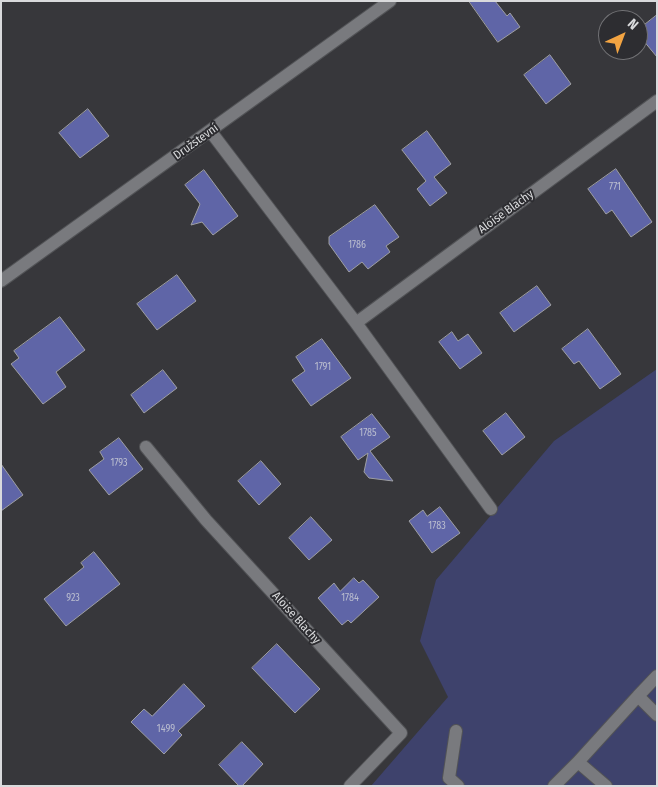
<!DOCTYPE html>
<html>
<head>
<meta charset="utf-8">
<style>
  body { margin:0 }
  #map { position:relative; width:658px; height:787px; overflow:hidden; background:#37373b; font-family:"Fira Sans Condensed",sans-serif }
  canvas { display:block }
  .frame { position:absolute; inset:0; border:2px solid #d9dadc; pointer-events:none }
  .north { position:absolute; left:598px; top:10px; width:50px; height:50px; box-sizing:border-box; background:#2d2d31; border:1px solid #727275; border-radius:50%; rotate:43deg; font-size:14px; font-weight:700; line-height:20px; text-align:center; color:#d9dadc }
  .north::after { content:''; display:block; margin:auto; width:18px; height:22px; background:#f3a442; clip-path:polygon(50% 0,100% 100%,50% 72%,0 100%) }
</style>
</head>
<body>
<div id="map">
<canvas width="658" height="787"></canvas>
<div class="frame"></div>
<div class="north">N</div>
</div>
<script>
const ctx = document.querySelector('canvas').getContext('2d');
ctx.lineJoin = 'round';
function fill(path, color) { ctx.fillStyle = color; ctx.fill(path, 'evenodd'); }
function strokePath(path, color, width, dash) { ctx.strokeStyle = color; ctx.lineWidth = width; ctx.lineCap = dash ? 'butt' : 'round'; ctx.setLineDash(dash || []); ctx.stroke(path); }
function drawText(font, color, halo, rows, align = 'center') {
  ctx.font = font + ' "Fira Sans Condensed",sans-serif'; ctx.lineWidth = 4; ctx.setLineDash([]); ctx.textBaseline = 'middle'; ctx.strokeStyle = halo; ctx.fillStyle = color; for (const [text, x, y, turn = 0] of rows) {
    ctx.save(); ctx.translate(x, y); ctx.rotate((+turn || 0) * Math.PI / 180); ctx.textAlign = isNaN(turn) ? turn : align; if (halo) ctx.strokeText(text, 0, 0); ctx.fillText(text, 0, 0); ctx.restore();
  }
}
const green = new Path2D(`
  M 657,369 L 657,786 L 371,786 L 448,697 L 420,641 L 436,580 L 554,441 Z`);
const building = new Path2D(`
  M 469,1 L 495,1 L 507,16 L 510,13 L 520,27 L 498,42 Z
  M 657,15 L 657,57 L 638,34 L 638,30 Z
  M 550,55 L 571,84 L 546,104 L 524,75 Z
  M 88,109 L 109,136 L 80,158 L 59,133 Z
  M 427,131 L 451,164 L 434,177 L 447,193 L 430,206 L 417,189 L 426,181 L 402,150 Z
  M 616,169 L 652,222 L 631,237 L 612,210 L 606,214 L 588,189 Z
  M 204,170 L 238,216 L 213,235 L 202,222 L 191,225 L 200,204 L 185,185 Z
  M 375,205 L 399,237 L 386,246 L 390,252 L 368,269 L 362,262 L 349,272 L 329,244 L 329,237 Z
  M 177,275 L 196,301 L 157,330 L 137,304 Z
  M 537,286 L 551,305 L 514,332 L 500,313 Z
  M 60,317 L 85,350 L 56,372 L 66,387 L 43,404 L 11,364 L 19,358 L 14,351 Z
  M 588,329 L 621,374 L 600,389 L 579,361 L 574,364 L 562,349 Z
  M 452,332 L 458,341 L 468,334 L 482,353 L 460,369 L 439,342 Z
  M 322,339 L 351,378 L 311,406 L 292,380 L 305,371 L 296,357 Z
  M 163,370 L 177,388 L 144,413 L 131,395 Z
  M 506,413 L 525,437 L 502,455 L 483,431 Z
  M 372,414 L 390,437 L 370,451 L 393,481 L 369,478 L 364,472 L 368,453 L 358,460 L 341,437 Z
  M 119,438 L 143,469 L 109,495 L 89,470 L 104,459 L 100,452 Z
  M 261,461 L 281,484 L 259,505 L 238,481 Z
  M 1,464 L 23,495 L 1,511 Z
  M 440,507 L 460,533 L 432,553 L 409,521 L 423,510 L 427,516 Z
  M 311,517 L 332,540 L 309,560 L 289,538 Z
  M 94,552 L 120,584 L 66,626 L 44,599 L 84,567 L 81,563 Z
  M 354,578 L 359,583 L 363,580 L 379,597 L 351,623 L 348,620 L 342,625 L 318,598 L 334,583 L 340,591 Z
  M 277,644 L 320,689 L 295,713 L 252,668 Z
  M 184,684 L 205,706 L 178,731 L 182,735 L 164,754 L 131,722 L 144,709 L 152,716 Z
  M 242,742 L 263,764 L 242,786 L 239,786 L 219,765 Z`);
const minor = new Path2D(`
  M 211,132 L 356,323 L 491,509
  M 1,281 L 390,1
  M 356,323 L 657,101
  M 146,447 L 206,520 L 401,733 L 350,786
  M 638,696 L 657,676
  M 456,731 L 449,778 L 458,786
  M 554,786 L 578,762
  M 606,786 L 578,762 L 638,696 L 657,715`);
const numberNames = [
  ["771",615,187],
  ["1786",357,245],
  ["1791",323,367],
  ["1785",368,433],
  ["1793",119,463],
  ["1783",437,526],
  ["923",73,598],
  ["1784",350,598],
  ["1499",166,729]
];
const streetNames = [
  ["Družstevní",196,142,-36],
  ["Aloise Blachy",506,212,-36],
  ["Aloise Blachy",296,618,48]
];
fill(green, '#3e426c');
fill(building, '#5f65a7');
strokePath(building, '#9e9fa3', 1);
strokePath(minor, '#525356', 14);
strokePath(minor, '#797a7e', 12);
drawText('10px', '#babdcf', null, numberNames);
drawText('12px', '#d9dadc', '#2d2d31', streetNames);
</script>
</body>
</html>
